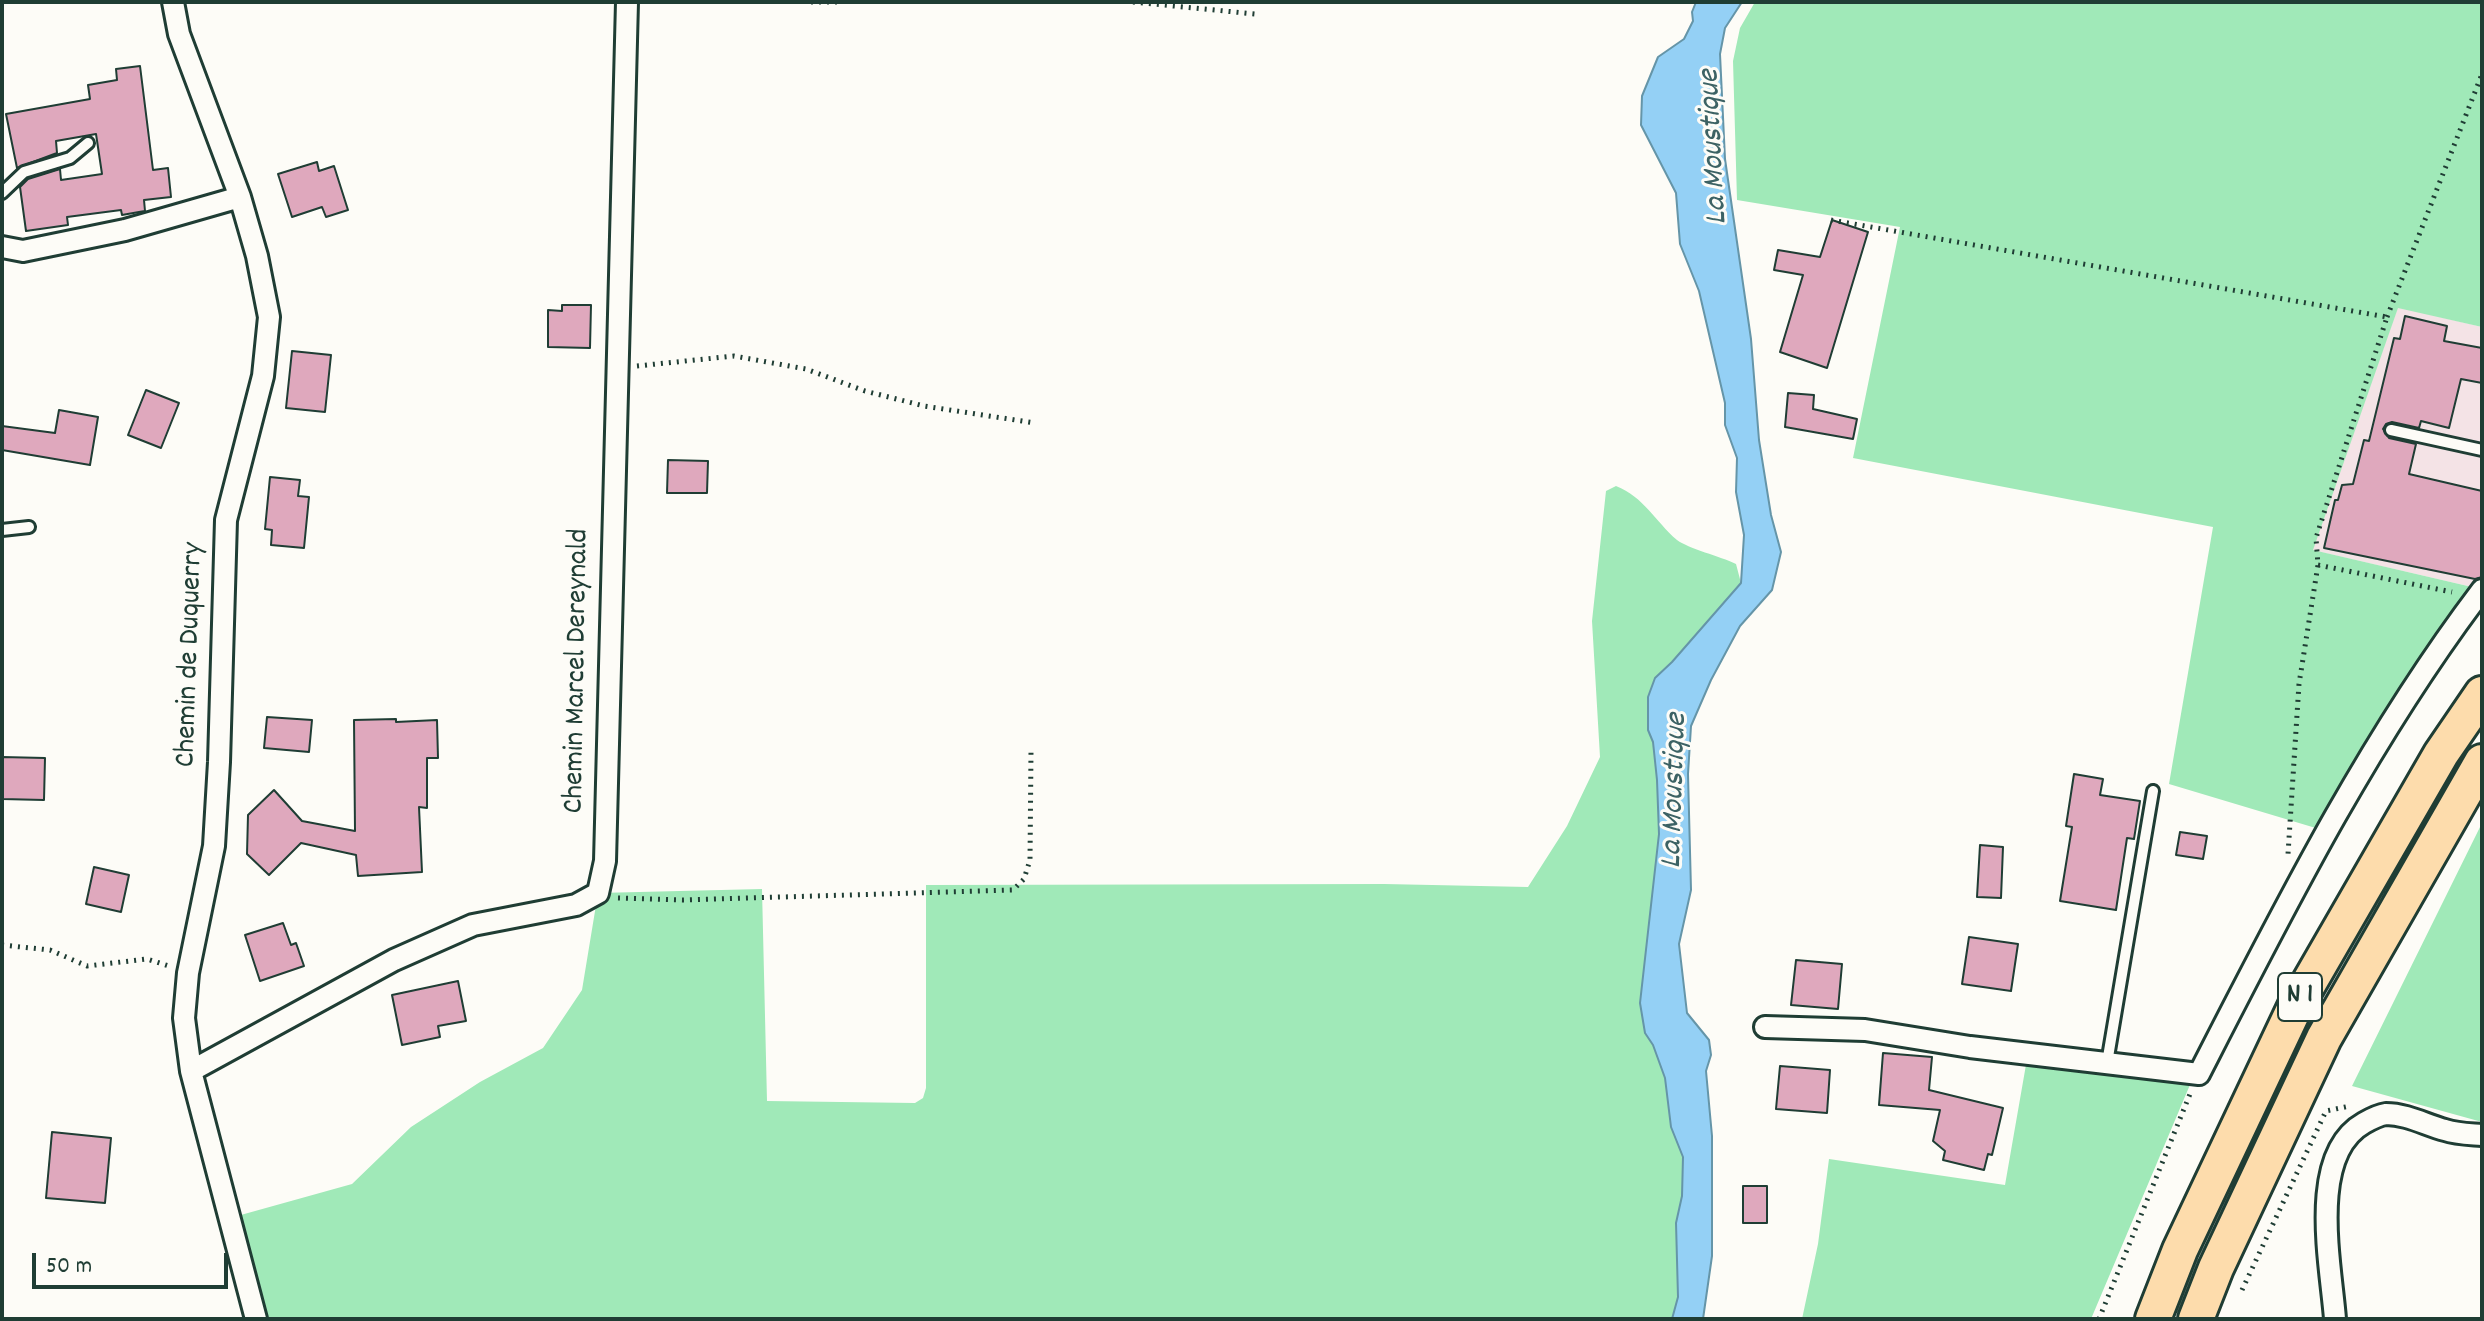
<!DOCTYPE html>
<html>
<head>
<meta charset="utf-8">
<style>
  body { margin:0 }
  #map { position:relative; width:2484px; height:1321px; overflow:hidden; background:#fdfcf7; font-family:Dekko,sans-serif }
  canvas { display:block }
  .frame { position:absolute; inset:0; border:4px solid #1f3d34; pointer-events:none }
  .scale { position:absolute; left:32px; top:1253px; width:196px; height:36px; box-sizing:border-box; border:4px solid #1f3d34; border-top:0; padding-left:10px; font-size:24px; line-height:28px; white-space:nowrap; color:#1f3d34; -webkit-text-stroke:6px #fdfcf7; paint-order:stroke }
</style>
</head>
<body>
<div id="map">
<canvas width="2484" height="1321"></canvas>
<div class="frame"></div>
<div class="scale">50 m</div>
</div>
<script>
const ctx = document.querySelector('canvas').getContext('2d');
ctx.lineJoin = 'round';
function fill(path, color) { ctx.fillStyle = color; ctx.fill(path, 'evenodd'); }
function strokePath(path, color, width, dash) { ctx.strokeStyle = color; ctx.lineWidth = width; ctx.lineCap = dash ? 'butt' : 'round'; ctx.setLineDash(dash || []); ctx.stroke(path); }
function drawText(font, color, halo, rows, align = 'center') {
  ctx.font = font + ' Dekko,sans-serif'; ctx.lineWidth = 6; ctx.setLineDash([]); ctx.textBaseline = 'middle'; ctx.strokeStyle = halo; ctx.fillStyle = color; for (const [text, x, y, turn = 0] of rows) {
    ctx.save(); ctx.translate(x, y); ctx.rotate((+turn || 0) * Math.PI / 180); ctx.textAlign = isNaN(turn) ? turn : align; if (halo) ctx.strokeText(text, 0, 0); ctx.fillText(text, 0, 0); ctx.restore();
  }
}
const built = new Path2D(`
  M 2398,307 L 2482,327 L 2482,574 L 2472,587 L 2312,550 Z`);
const green = new Path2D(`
  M 1755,2 L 2482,2 L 2482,327 L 2398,308 L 2313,550 L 2472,587 L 2319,829 L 2169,784 L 2213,527 L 1853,458 L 1900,227 L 1737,200 L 1733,61 L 1740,28 Z
  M 1616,486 C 1644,497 1655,521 1677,540 C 1689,549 1720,556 1736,564 L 1741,583 L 1672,662 L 1655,678 L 1648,697 L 1648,730 L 1653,742 L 1657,780 L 1659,834 L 1640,1003 L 1645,1033 L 1653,1045 L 1665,1078 L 1671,1127 L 1683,1157 L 1682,1196 L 1676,1224 L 1678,1297 L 1672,1319 L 256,1319 L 230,1218 L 352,1184 L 411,1127 L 480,1082 L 543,1048 L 582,990 L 598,893 L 762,889 L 767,1101 L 915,1103 L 923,1098 L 926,1088 L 926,885 L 1384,884 L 1528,887 L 1567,826 L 1600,757 L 1592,621 L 1606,491 Z
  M 2482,823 L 2482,1122 L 2352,1086 Z
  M 2027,1059 L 2192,1080 L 2091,1319 L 1802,1319 L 1818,1244 L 1829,1159 L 2005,1185 Z`);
const water = new Path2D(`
  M 1696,2 L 1742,2 L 1725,28 L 1720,54 L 1725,159 L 1751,339 L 1759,440 L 1771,515 L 1781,552 L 1772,590 L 1740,626 L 1711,680 L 1691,726 L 1688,774 L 1691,890 L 1679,944 L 1687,1013 L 1709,1040 L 1711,1055 L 1706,1071 L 1712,1136 L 1712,1256 L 1703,1319 L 1672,1319 L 1678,1297 L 1676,1223 L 1682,1196 L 1683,1157 L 1671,1127 L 1665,1078 L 1653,1045 L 1645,1033 L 1640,1003 L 1659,834 L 1657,780 L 1653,742 L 1648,730 L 1648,697 L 1655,678 L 1672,662 L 1741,583 L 1744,535 L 1736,492 L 1737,458 L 1725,425 L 1725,403 L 1699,291 L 1680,244 L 1676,193 L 1641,125 L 1642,96 L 1658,57 L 1684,39 L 1693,21 L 1692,12 Z`);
const building = new Path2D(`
  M 140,66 L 153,170 L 168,168 L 171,197 L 144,200 L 145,211 L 139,212 L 122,215 L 121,210 L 67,217 L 68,225 L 26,231 L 20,187 L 28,179 L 60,169 L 61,180 L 102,174 L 96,134 L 56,141 L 57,153 L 17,168 L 6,114 L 90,99 L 88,85 L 117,80 L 116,69 Z
  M 317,162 L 319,171 L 334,166 L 348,210 L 326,217 L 322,207 L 292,217 L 278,174 Z
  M 1832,220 L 1868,232 L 1827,368 L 1780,352 L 1803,275 L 1774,270 L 1778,250 L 1820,257 Z
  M 562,305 L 591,305 L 590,348 L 548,347 L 548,310 L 562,311 Z
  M 2405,316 L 2447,326 L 2444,341 L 2482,348 L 2482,383 L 2461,379 L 2449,428 L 2421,421 L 2419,428 L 2392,422 L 2386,424 L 2383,429 L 2389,438 L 2416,444 L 2409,474 L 2482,491 L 2482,577 L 2475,579 L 2324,548 L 2335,500 L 2338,500 L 2342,485 L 2353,484 L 2364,440 L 2369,441 L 2394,338 L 2400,339 Z
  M 292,351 L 331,355 L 325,412 L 286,408 Z
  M 146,390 L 179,403 L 161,448 L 128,435 Z
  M 1788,393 L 1814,395 L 1813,409 L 1857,419 L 1853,439 L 1785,427 Z
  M 59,410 L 98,417 L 90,465 L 2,450 L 2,426 L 55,433 Z
  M 668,460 L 708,461 L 707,493 L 667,493 Z
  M 270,477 L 300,480 L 298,496 L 309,497 L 304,548 L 271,545 L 272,530 L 265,529 Z
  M 267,717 L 312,720 L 309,752 L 264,748 Z
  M 396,719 L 396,722 L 437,720 L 438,758 L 427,758 L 427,808 L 419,807 L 422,872 L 358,876 L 356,855 L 301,843 L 269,875 L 247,854 L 248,815 L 274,790 L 302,821 L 355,831 L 354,720 Z
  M 2,757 L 45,758 L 44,800 L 2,799 Z
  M 2074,774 L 2103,779 L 2100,795 L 2140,801 L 2134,839 L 2127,838 L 2116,910 L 2060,901 L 2072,827 L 2066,826 Z
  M 2180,832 L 2207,836 L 2203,859 L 2176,855 Z
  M 1980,845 L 2003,847 L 2001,898 L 1977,897 Z
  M 94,867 L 129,875 L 121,912 L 86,904 Z
  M 283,923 L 291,945 L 296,943 L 304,966 L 260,981 L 245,935 Z
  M 1969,937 L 2018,944 L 2011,991 L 1962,984 Z
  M 1796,960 L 1842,964 L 1838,1009 L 1791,1005 Z
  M 458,981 L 466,1021 L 438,1026 L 440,1037 L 402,1045 L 392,995 Z
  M 1883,1053 L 1932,1057 L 1929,1090 L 2003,1108 L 1992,1155 L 1988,1154 L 1984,1170 L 1943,1160 L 1945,1151 L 1933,1141 L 1940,1110 L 1879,1105 Z
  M 1780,1066 L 1830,1070 L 1827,1113 L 1776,1109 Z
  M 52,1132 L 111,1138 L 105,1203 L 46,1198 Z
  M 1743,1186 L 1767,1186 L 1767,1223 L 1743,1223 Z`);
const path = new Path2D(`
  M 811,2 L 843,2
  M 1133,2 L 1255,14
  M 1831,220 L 2387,317 L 2316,538 L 2318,565 L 2299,684 L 2288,854
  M 2387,317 L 2482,74
  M 637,366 L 734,356 L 806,369 L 865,391 L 924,406 L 1035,423
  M 2318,565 L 2452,592
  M 618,898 L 683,900 L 1013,890 L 1024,879 L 1030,860 L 1031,752
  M 2,945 L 50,950 L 87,966 L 147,959 L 169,966
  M 2242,1290 L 2326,1111 L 2350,1106
  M 2099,1319 L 2190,1094`);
const service = new Path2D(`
  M 2,193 L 24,172 L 70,158 L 88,143
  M 2391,430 L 2482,450
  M 2,530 L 29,527
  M 2107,1063 L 2153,791`);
const minor = new Path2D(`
  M 173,2 L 179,34 L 240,197 L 257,256 L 269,317 L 263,376 L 226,520 L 219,762 L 214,846 L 188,973 L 184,1018 L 191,1071 L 256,1319
  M 2,247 L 23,251 L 125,230 L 240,197
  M 1765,1027 L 1865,1030 L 1970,1047 L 2199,1074 C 2284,908 2369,739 2482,590
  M 191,1071 L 394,960 L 473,925 L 576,905 L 598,893 L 605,861 L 627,2
  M 2335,1319 C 2331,1265 2307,1155 2364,1123 C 2371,1119 2379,1115 2386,1114 C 2407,1114 2426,1125 2445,1130 C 2457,1134 2470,1134 2482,1135`);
const trunk = new Path2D(`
  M 2153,1319 L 2180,1250 L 2295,1007 L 2441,754 L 2482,694
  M 2196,1319 L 2216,1268 L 2324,1038 L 2482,762`);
const shields = [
  [2300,997,44]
];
const shieldNames = [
  ["N 1",2300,997]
];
const streetNames = [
  ["Chemin de Duquerry",192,655,-88],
  ["Chemin Marcel Dereynald",579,671,-89]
];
const waterNames = [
  ["La Moustique",1716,147,-93],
  ["La Moustique",1677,791,-88]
];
fill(built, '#f4e3e6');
fill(green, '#a0e9b8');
fill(water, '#94d0f5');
strokePath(water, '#6595a8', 2);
fill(building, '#dfa8bd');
strokePath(building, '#1f3d34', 2);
strokePath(service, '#1f3d34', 16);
strokePath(minor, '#1f3d34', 26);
strokePath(trunk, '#1f3d34', 40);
strokePath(path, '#1f3d34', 5, [2, 6]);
strokePath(service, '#fdfcf7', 10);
strokePath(minor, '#fdfcf7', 20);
strokePath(trunk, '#fddcac', 34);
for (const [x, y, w] of shields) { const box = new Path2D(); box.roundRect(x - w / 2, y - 24, w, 48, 6); ctx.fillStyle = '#fdfcf7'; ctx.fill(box); strokePath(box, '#1f3d34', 2); }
drawText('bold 28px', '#1f3d34', null, shieldNames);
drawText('30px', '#1f3d34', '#fdfcf7', streetNames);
drawText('italic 32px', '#3c6264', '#fdfcf7', waterNames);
</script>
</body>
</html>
